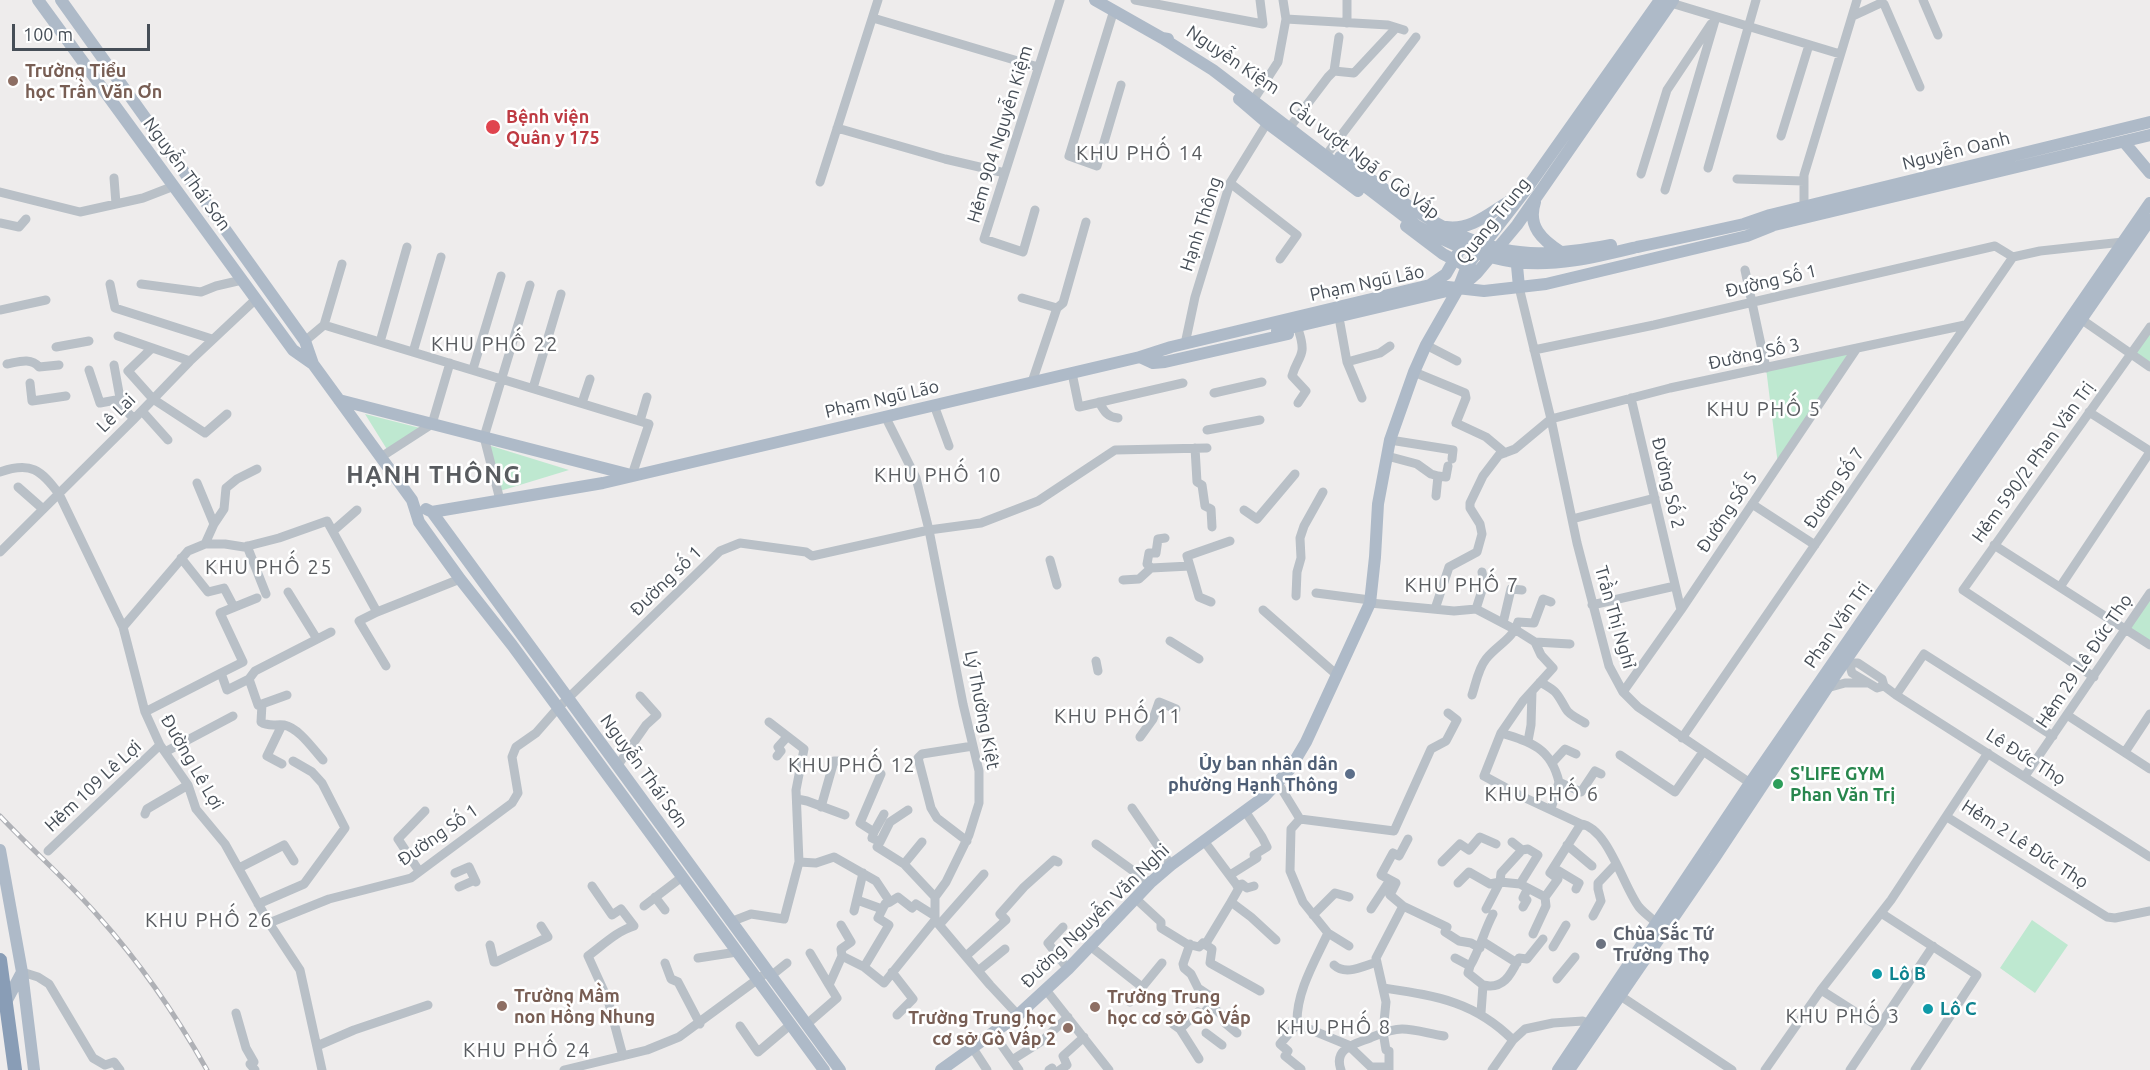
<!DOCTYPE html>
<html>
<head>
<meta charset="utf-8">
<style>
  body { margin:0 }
  #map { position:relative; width:2150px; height:1070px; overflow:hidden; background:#eeecec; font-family:Ubuntu,sans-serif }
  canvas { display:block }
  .scale { position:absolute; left:12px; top:24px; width:138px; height:27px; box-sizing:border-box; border:3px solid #464e57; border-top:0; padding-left:8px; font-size:18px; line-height:21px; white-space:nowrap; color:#464e57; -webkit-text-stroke:4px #fff; paint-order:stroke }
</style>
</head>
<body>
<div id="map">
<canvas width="2150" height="1070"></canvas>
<div class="scale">100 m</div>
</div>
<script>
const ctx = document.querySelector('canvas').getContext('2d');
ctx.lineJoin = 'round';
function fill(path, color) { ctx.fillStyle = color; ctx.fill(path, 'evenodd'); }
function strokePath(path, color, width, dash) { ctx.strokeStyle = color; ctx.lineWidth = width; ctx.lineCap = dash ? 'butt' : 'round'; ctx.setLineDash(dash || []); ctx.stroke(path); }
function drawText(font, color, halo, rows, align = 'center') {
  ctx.font = font + ' Ubuntu,sans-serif'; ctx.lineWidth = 5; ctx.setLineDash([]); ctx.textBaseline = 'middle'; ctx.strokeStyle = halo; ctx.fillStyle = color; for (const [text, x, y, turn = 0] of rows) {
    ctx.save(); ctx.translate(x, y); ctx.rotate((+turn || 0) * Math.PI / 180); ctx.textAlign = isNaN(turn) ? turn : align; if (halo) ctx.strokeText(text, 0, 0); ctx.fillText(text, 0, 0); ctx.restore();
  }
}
const green = new Path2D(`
  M 2150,333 L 2150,362 L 2135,352 Z
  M 1857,348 L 1778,465 L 1766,368 Z
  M 365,414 L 420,428 L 388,451 Z
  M 488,445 L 569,470 L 500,491 Z
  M 2150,593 L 2150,645 L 2126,630 Z
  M 2032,920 L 2068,945 L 2035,993 L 2000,968 Z`);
const minor = new Path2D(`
  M 1135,0 L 1263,24 L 1260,0
  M 1923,0 L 1938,35
  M 1671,3 L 1840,54
  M 1114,10 L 1069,156 L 1097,166 L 1121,85
  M 1853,16 L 1881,3 L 1884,4 L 1920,87
  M 873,18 L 1038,67
  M 1286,19 L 1388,25 L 1404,30
  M 1347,23 L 1347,0
  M 1334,71 L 1339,37
  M 1256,96 L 1278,62 L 1286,19 L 1283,0
  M 1293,123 L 1328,77 L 1334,71 L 1354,73 L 1396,28
  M 837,128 L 945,159 L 1005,173
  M 1781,136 L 1809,45
  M 1330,150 L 1416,37
  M 1708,168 L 1756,0
  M 1641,174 L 1667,90 L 1711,24
  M 114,178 L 116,204
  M 1737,179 L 1804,181
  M 820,182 L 878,0
  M 1230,183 L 1297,235 L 1280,259
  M 1665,190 L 1716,17
  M 0,192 L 80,212 L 143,198 L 174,186
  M 1804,207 L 1804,175 L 1857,0
  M 1035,210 L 1023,252 L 984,239 L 1060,0
  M 0,223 L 19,227 L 26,219
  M 2013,257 L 2040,251 L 2123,242
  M 1745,270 L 1766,368
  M 110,284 L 115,308 L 212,339
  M 141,284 L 201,292 L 216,286 L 242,280
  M 1519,287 L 1551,419 L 1577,543 L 1609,666 L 1623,692 L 1638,707 L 1753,785
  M 1022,298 L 1057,308
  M 0,310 L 46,300
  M 2078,317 L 2150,367
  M 1340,323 L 1347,362 L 1362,398
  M 324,325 L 342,264
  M 118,336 L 190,361
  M 305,341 L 324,325 L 649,424 L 632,475
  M 380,342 L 407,247
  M 1185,344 L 1195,297 L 1230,183 L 1267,123
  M 1426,345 L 1457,361
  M 56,347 L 89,341
  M 152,348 L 128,371 L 153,399 L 205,433 L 227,414
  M 1534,350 L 1654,325 L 1995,246 L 2013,257
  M 413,352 L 441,257
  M 1347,362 L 1380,353 L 1390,346
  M 7,364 C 18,362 31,357 39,367 L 59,365
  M 114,365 L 120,398 L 116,400
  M 473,369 L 501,276
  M 89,370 L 100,403 L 116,400 L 134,419
  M 1414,372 L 1465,393 L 1466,398 L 1456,423 L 1486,437 L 1505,453
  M 1072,373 L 1079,407 L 1183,383
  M 1032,382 L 1057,308 L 1063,303 L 1086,222
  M 30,383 L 32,401 L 66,396
  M 533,388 L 561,294
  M 1214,393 L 1262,382
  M 1631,398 L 1681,610
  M 1099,402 C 1104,411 1107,417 1118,418
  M 582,403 L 590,379
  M 1298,403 L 1306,391 L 1292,376 C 1298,355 1307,357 1299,332
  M 934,405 L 949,446
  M 142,411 L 168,440
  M 2089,412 L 2150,451
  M 885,416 L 916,478 L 929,530 L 963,704 L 979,771 L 979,803 L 969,835 L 946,882 L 935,897 L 935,920 L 990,985 L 1018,1015
  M 640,421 L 647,397
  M 1207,430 L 1260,420
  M 1390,440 L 1453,450 L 1452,459
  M 1195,448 L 1197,482 L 1202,485 L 1205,506 L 1211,509 L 1212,527
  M 1387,456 L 1417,464 L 1431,474 L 1438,476 L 1436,496
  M 381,457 L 432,424 L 450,363
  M 0,472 C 31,461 41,470 59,494 L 123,627 L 145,712 L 160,745 L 188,785 L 196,809 L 225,844 L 269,923 L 300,970 L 322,1070
  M 1438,476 L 1446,477 L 1448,466
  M 197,483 L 214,524
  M 18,487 L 43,509
  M 500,500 L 484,437 L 530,285
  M 1752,504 L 1815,545
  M 1244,510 L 1257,519 L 1295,474
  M 1572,519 L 1655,498
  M 333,531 L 357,510
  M 205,544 L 214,524 L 224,509 L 226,488 L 237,479 L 257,469
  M 1994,545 L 2150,645
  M 247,546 L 266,594
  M 0,552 L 134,419 L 190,361 L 256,299
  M 181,558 L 208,592 L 224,588 L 234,607
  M 1050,560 L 1057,585
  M 1190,566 L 1187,556 L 1230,541
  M 1151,568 L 1147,564 L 1149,553 L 1156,553 L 1158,539 L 1165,538
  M 1123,580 L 1139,579 L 1151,568 L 1190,566 L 1199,597 L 1211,602
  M 2060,587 L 2150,452
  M 288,592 L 317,639
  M 1316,593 L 1370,600
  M 1296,596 L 1297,572 L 1301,558 L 1300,538 L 1304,526 L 1323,492
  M 1370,603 L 1454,611 L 1476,609 L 1516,630 L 1535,642 L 1541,655 L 1553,668 L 1523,701 L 1501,733 L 1484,776 L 1521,796 L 1581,824 C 1608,828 1623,886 1639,907 C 1644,913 1651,918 1657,923
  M 1592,605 L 1675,586
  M 1435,609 L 1449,567 L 1477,552 L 1482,534 L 1480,524 L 1470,508 L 1470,503 L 1483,476 L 1499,455 L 1515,449 L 1551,419 L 1670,388 L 1965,325
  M 1476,609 L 1484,584 L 1482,572
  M 1263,610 L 1337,675
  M 1503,623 L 1511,589 L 1522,590
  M 123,627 L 188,551 L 205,544 L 225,544 L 244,547 L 279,538 L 327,521 L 377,612
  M 1170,641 L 1199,659
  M 1535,642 L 1570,644
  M 1842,659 L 1849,663 L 1858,663 L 1882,679 L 1884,686 L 1896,695 L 2150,857
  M 1096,661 L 1098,671
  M 1849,663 L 1852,673 L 1877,688 L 1884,686
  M 386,666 L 359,621 L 377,612 L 460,579
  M 221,673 L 243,662 L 220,613 L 257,598
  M 2094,677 L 1963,590 L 2150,327
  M 249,679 L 255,671 L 331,632
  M 1540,682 C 1558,692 1556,692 1566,709 C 1569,715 1579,719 1585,723
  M 1827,688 L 1845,683 L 1867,683
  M 1623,692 L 1681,610 L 1857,348
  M 1472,695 C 1476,683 1478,669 1486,659 C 1496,646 1514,638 1518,622 L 1534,623 L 1543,599 L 1551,602
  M 1896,695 L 1924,654 L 2053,736
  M 262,704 L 287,695
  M 145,712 L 221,673 L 227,690 L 249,679 L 258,705 L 262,704 L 261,722 C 268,727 276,724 284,725 C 299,728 313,749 323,760
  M 2067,715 L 2150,769
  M 282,725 L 267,756 L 282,764
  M 1501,733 C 1531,742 1551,748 1559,782 L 1581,792 L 1595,771 L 1601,774
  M 1140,737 L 1153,719 L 1159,702 L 1176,709
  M 1682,738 L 2013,257
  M 1528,741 L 1531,725 L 1532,691
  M 165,752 L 233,716
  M 2125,752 L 2150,714
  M 1620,755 L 1675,792 L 1703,752
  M 777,756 L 781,751 L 778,747 L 787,737
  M 1552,763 L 1565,749 L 1576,754
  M 618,765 L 646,725 L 657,715 L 640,696
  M 881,774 L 860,823 L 874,832 L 872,838 L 880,842 L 877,847 L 904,864 L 935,897
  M 2025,776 L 2150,593
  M 1278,783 L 1300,819 L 1394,831 L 1431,749 L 1446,741 L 1457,720 L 1448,713
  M 797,799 L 807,801 L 845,815
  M 821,807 L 834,761 L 838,761
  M 1132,808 L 1171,865
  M 1551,809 L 1559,782
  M 145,814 L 147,809 L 188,785
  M 1947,817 L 2107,917 L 2115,918 L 2150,911
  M 874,832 L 884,814
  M 967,841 L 937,818 L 931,808 L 918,758 L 922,754 L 973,746
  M 1204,841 L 1239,888 L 1231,902 L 1251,917 L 1276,940
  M 880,842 L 890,822 L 908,810
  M 1512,842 L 1522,850 L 1528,849 L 1538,855 L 1520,884
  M 1096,844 L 1150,883
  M 1567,845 L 1592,866
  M 48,851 L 160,745
  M 799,862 L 816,863 L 834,857 L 876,881 L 890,902 L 898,897 L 912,908 L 916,904 L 935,916
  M 1442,862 L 1460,844 L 1469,850 L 1480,837 L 1496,844
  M 904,864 L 922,842
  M 239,868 L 284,845 L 294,861
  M 1554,868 L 1579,883 L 1576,889
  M 419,871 L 398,839 L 425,811
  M 455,873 L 469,867 L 476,882
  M 1230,875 L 1257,858 L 1254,855 L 1267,847 L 1262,837 L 1245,811
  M 1458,883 L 1469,872 L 1490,884 L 1500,882 L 1501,873 L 1522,850
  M 592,886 L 612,915 L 621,909 L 634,926 C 617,931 603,945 588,956 L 608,1000 L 623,1056
  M 1237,886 L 1242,884 L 1247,888 L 1254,886
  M 459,887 L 475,880
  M 655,897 L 665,910
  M 1135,898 L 1161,922 L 1161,928 L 1187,944 L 1199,947 L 1203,943 L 1212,949 L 1210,963 L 1260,991
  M 857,900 L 882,909
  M 258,904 L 304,884 L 345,828 L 322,783 L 312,772 L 293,761
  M 644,906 L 682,877
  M 1403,906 L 1447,927 L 1445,932 L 1459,941 L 1471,943 L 1480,948
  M 1523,907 L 1527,900 L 1523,898 L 1528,888
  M 1371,909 L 1390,880
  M 1486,909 L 1500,882 L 1520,884 L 1545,897
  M 854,911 L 863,873
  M 1881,913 L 1977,975 L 1915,1070
  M 1313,915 L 1335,893 L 1349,897
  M 1593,916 L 1601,901 L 1598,889 L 1598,883 L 1616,864
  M 733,921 L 751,914 L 784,919 L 799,862 L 796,790 L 804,749 L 769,722
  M 269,923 L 329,899 L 411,878 L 512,803 L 518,793 L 512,757 L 516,747 L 536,733 L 558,708 L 720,551 L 740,543 L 806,552 L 812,556 L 929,530 L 981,523 L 1038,501 L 1115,450 L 1207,448
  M 841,925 L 851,942 L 841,949 L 842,956
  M 939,925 L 984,874
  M 1063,927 L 1048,943 L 1068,969
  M 1328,933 L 1349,946
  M 1533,934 L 1546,906 L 1545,897 L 1558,879 L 1550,873 L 1581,824
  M 1482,941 L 1517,963
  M 1190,944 L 1183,964 L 1184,968 L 1191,974 L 1198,988 L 1213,998 L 1211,1005 L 1227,1020 L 1225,1023 L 1237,1033
  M 490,945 L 494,962 L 496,962 L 548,937 L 541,926
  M 1205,945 L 1231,902
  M 1090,946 L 1142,987
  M 1553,947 L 1566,925
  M 810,953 L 829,985
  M 966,956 L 1006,920 L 1000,914 L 1024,887 L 1054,860 L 1058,862
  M 698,958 L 737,952
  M 1455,958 L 1470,966 C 1480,949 1484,931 1493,914
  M 665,963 L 671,979 L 678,982 L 700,1024
  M 1334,965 C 1346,976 1363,966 1377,962
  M 1470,966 L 1468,973 L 1483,985
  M 864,967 L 889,925 L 878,918 L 885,904 L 890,902
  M 978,971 L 1005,949
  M 22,972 L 38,977 L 49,984 L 93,1058 L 105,1065 L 114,1062 L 120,1070
  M 892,972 L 913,999 L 897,1015
  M 772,975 L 787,963
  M 1557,979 L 1575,957
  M 1384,988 C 1436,996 1474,1001 1513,1040
  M 1046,990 L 1109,1070
  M 1821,990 L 1879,1027
  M 1616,993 L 1732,1070
  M 1130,1002 L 1162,963
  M 236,1013 L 246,1048 L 254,1062 L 250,1064 L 255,1070
  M 1481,1013 L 1483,985 C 1504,990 1511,974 1519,958 L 1527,959 L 1543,939
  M 807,1024 L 837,998 L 829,985 L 842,956 L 864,967 L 884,983 L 935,920
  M 1173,1024 L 1180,1029 L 1198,1012 L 1202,1015 L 1211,1005
  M 1297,1024 C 1296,992 1315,961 1328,933 L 1303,902 L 1290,871 L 1291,829 L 1300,819
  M 740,1026 L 758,1052 L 790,1025
  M 1180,1029 L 1199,1059
  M 993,1033 L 1019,1070
  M 1206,1033 L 1222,1045
  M 317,1046 L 354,1030 L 428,1005
  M 972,1047 L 987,1070
  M 1012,1060 L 1042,1041 L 1068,1017
  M 1301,1069 L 1285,1056 L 1288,1051 L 1280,1044 L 1297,1024 L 1348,1045 L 1371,1067 L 1389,1067
  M 564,1070 L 647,1050 L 679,1037 L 762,976
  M 1049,1070 L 1052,1068 L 1053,1070
  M 1060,1070 L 1067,1065 L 1063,1056 L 1084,1037
  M 1341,1070 C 1333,1048 1355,1044 1370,1038 C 1380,1034 1391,1029 1402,1029 C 1415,1029 1430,1034 1444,1036
  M 1389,1070 L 1389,1051 L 1386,1050 L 1383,1032 L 1386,1002 L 1376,958 L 1403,906 L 1390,895 L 1396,883 L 1381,875 L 1393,853 L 1399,856 L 1408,839
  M 1492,1070 L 1513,1040 L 1525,1029 L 1553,1023 L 1583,1021 L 1594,1026
  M 1765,1070 L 1821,990 L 1891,900 L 1988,753
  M 1850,1070 L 1933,946`);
const major = new Path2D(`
  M 38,0 L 293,350 L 313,364
  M 61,0 L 305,341 L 313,364 L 412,500 L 419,522 L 460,579 L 512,645 L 824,1070
  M 1095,0 L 1162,38 L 1168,39
  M 1162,38 L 1213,70 L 1417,226 C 1448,243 1479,257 1515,262 C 1557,267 1596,257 1637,247 C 1672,240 1708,232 1744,224 L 1770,215 L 2150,122
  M 1239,99 L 1267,123 L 1358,191
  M 2124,142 L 2150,173
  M 1340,157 C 1398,198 1456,249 1530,253 C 1557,254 1585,250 1611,245
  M 1535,202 C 1527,226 1542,240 1561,252
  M 1406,226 L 1443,254 L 1472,269
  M 1446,227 C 1475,231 1494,208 1519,196
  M 1766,227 L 2150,135
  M 1516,255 L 1519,287
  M 1430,285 L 1446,274 L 1458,253
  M 1460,288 L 1477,273 L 1517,225 L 1673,0
  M 1277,331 L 1447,291
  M 1140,357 L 1153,363 L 1165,362 L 1288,334
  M 339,400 L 631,475
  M 426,509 L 432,512 C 567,699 705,883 840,1070
  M 432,512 L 603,483 L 1140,357 L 1171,347 L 1430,285 L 1484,291 L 1546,284 L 1747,236 L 1772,226
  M 0,850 L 22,972 L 34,1070
  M 6,1002 L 22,972
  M 941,1070 L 1018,1015 L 1068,969 L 1150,883 L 1171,865 L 1264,797 L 1290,769 L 1306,742 L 1370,603 L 1375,557 L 1378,504 L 1390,440 L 1414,372 L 1426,345 L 1458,289 L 1467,266 L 1528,187 L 1660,0
  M 1558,1070 L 1750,783 L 2150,203
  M 1569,1070 L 1715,857 L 1837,673 L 2150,220`);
const highway = new Path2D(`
  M 0,960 L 15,1070`);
const rail = new Path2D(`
  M 0,816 C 32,850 68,881 99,917 C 141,964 176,1015 207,1070`);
const markers = [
  [13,81,6,"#8d6e63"],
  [493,127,8,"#e0444e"],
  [1350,774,6,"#5c6f8a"],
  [1778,784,6,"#2e9e5b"],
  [1601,944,6,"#6b7280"],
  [1877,974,6,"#0f9aa8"],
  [502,1006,6,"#8d6e63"],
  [1095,1007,6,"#8d6e63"],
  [1928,1009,6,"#0f9aa8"],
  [1068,1028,6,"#8d6e63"]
];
const streetNames = [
  ["Nguyễn Kiệm",1233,60,34],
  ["Hẻm 904 Nguyễn Kiệm",1000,134,-73],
  ["Nguyễn Oanh",1956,151,-14],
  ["Cầu vượt Ngã 6 Gò Vấp",1364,160,37],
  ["Nguyễn Thái Sơn",187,174,54],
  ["Quang Trung",1493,221,-51],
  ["Hạnh Thông",1201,224,-72],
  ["Đường Số 1",1771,281,-13],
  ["Phạm Ngũ Lão",1367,283,-12],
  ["Đường Số 3",1754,354,-12],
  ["Phạm Ngũ Lão",882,399,-13],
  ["Lê Lai",116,413,-45],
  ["Hẻm 590/2 Phan Văn Trị",2033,462,-54],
  ["Đường Số 2",1668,483,77],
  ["Đường Số 7",1834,488,-56],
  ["Đường Số 5",1727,512,-56],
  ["Đường số 1",666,581,-44],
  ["Trần Thị Nghỉ",1615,617,74],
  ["Phan Văn Trị",1837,625,-55],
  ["Hẻm 29 Lê Đức Thọ",2084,661,-56],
  ["Lý Thường Kiệt",982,710,79],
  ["Lê Đức Thọ",2026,757,32],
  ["Đường Lê Lợi",192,762,60],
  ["Nguyễn Thái Sơn",644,771,54],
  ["Hẻm 109 Lê Lợi",93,786,-43],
  ["Đường Số 1",438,835,-35],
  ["Hẻm 2 Lê Đức Thọ",2025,844,33],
  ["Đường Nguyễn Văn Nghi",1095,916,-44]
];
const educationNames = [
  ["Trường Tiểu",25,71],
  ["học Trần Văn Ơn",25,92],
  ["Trường Mầm",514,996],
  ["non Hồng Nhung",514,1017],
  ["Trường Trung",1107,997],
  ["học cơ sở Gò Vấp",1107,1018],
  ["Trường Trung học",1056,1018,"right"],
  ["cơ sở Gò Vấp 2",1056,1039,"right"]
];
const healthNames = [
  ["Bệnh viện",506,117],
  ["Quân y 175",506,138]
];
const serviceNames = [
  ["Ủy ban nhân dân",1338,764],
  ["phường Hạnh Thông",1338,785]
];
const leisureNames = [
  ["S'LIFE GYM",1790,774],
  ["Phan Văn Trị",1790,795]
];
const worshipNames = [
  ["Chùa Sắc Tứ",1613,934],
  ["Trường Thọ",1613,955]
];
const cultureNames = [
  ["Lô B",1889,974],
  ["Lô C",1940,1009]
];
const neighbourhoodNames = [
  ["KHU PHỐ 14",1140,153],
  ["KHU PHỐ 22",495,344],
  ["KHU PHỐ 5",1764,409],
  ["KHU PHỐ 10",938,475],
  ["KHU PHỐ 25",269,567],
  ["KHU PHỐ 7",1462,585],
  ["KHU PHỐ 11",1118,716],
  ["KHU PHỐ 12",852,765],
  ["KHU PHỐ 6",1542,794],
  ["KHU PHỐ 26",209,920],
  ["KHU PHỐ 3",1843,1016],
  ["KHU PHỐ 8",1334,1027],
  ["KHU PHỐ 24",527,1050]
];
const districtNames = [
  ["HẠNH THÔNG",434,475]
];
fill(green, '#bee8d0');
strokePath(minor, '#b9c0c7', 9);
strokePath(major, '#aebac8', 12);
strokePath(highway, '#899db6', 14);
strokePath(rail, '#afb1b6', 5);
strokePath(rail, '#fff', 3, [9]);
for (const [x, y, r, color] of markers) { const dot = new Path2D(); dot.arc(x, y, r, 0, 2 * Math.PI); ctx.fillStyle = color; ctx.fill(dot); strokePath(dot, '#fff', 2); }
drawText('18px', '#464e57', '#fff', streetNames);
drawText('bold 18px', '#785e54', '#fff', educationNames, 'left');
drawText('bold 18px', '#be3a42', '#fff', healthNames, 'left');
drawText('bold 18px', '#4e5e75', '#fff', serviceNames, 'right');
drawText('bold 18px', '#27864d', '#fff', leisureNames, 'left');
drawText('bold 18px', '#5b616d', '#fff', worshipNames, 'left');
drawText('bold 18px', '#0d838f', '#fff', cultureNames, 'left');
ctx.letterSpacing = '1.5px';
drawText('20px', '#595c60', '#fff', neighbourhoodNames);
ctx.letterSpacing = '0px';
ctx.letterSpacing = '1.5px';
drawText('bold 24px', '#595c60', '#fff', districtNames);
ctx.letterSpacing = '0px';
</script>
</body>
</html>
